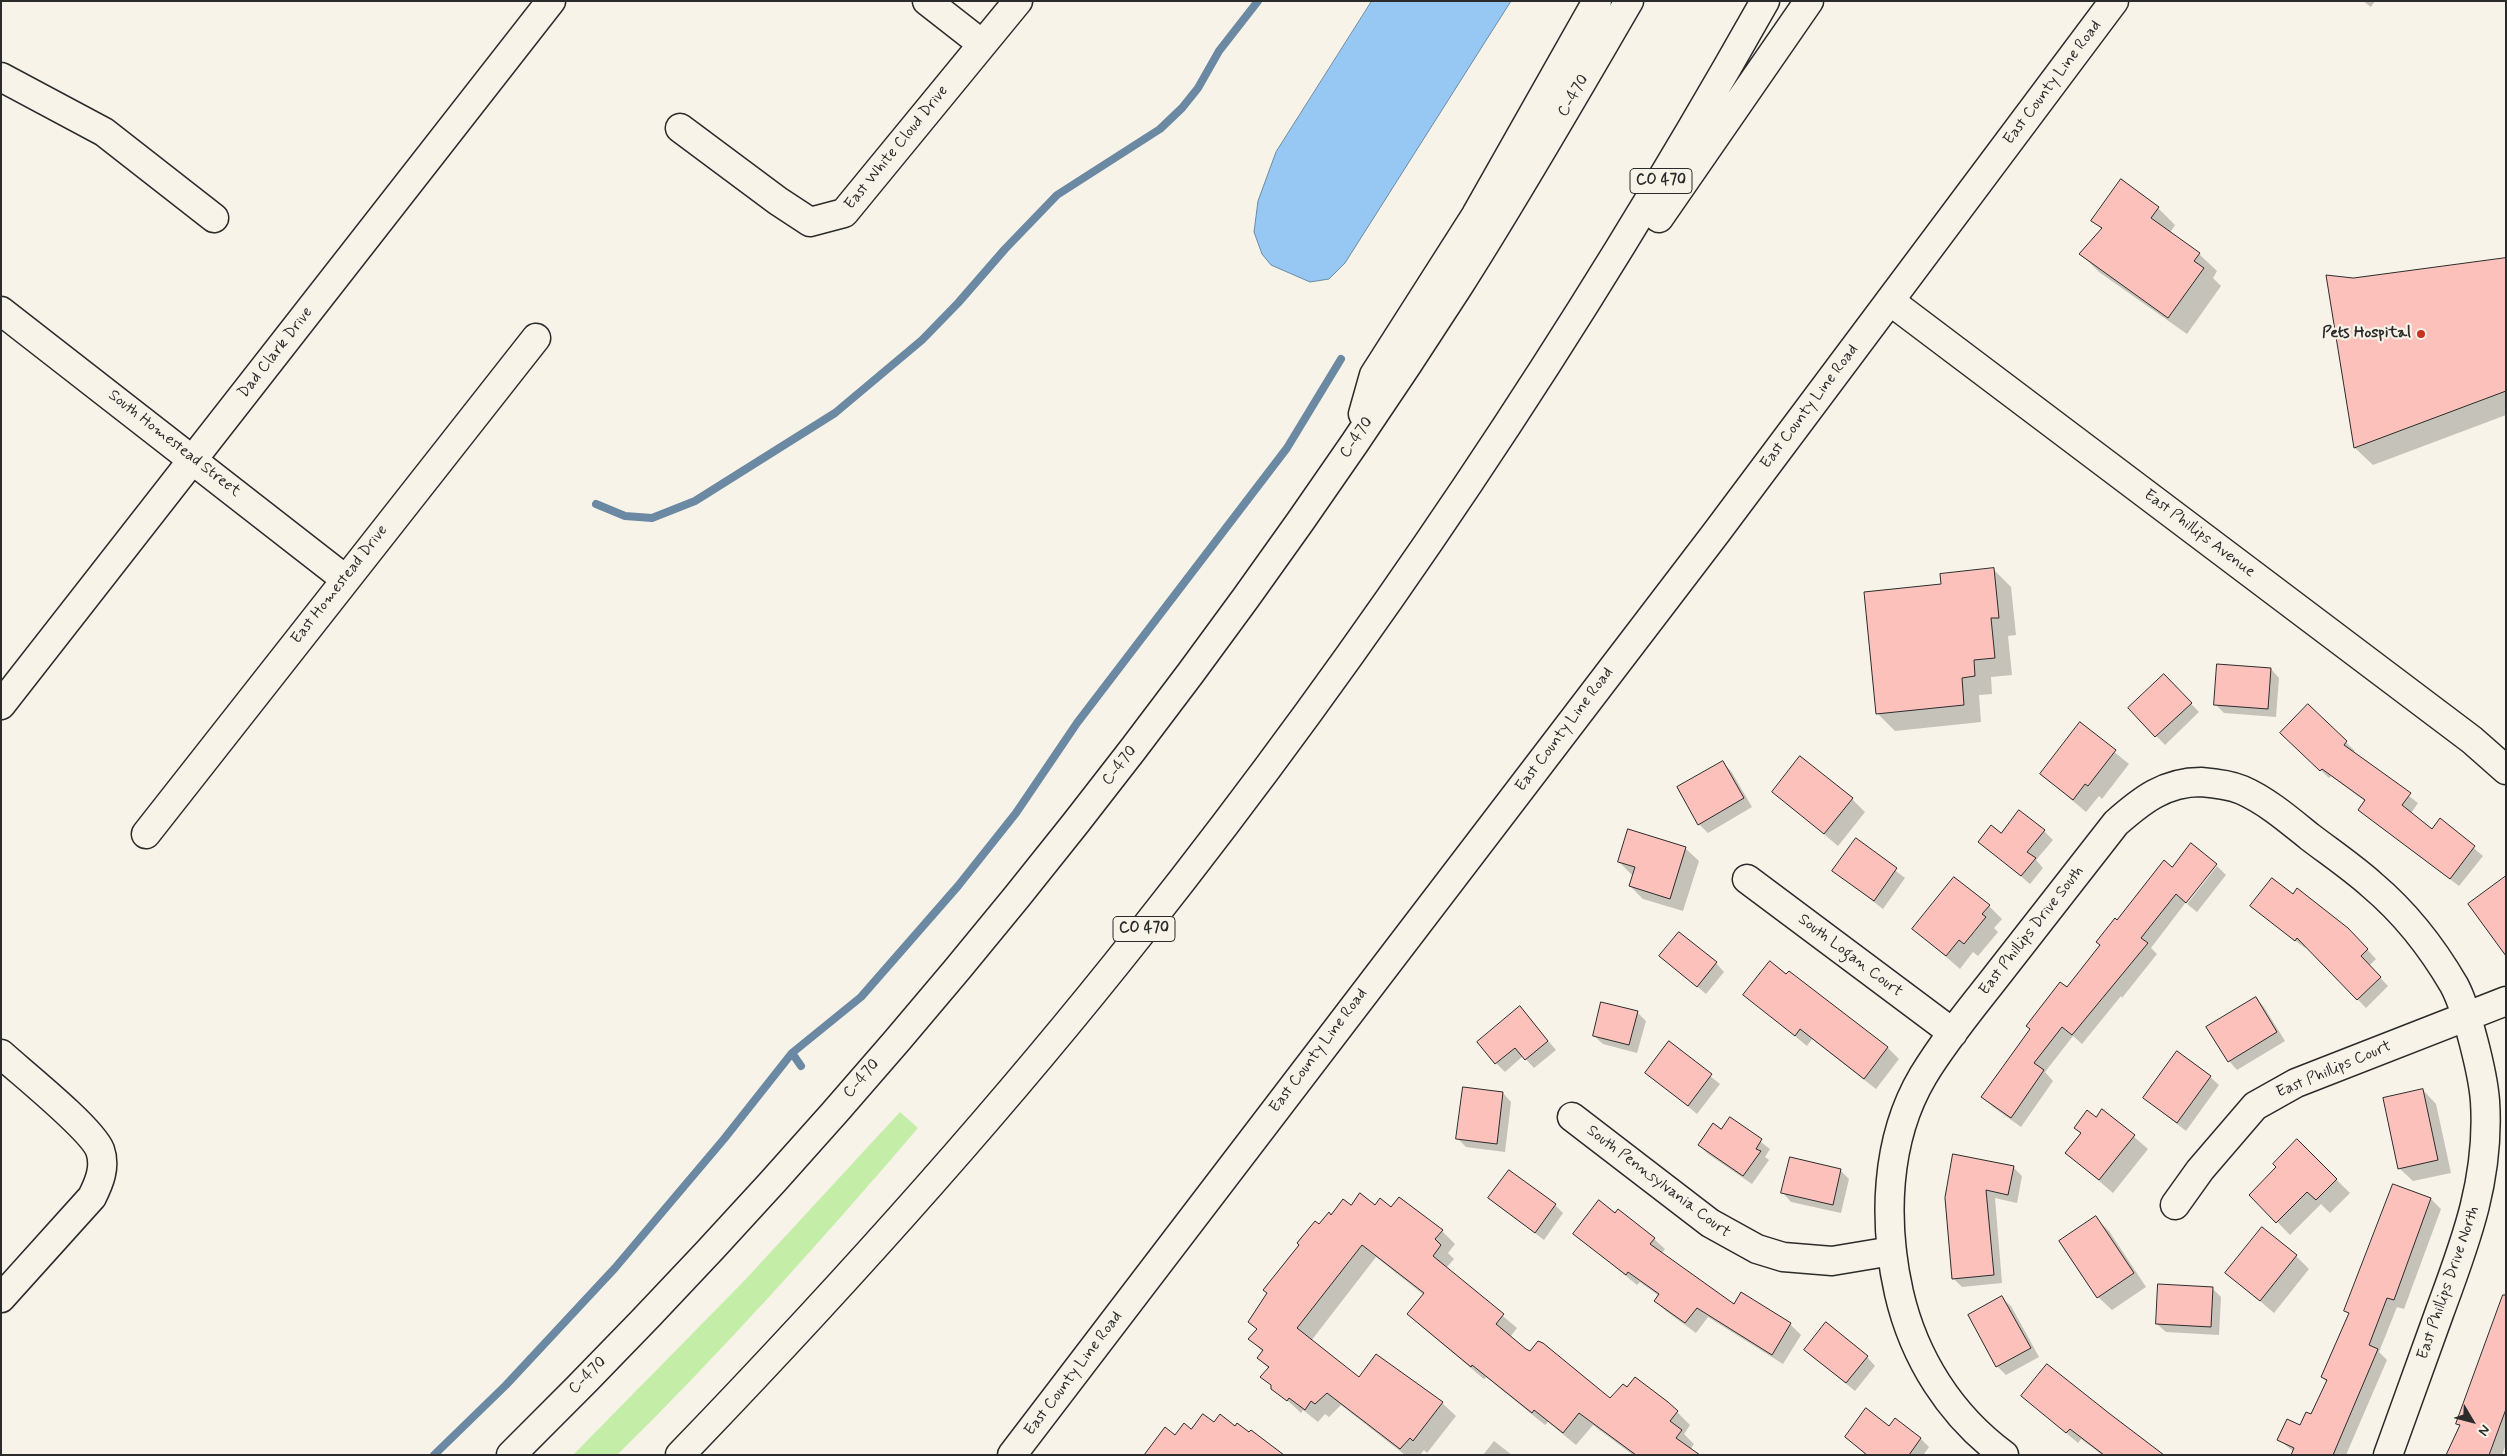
<!DOCTYPE html>
<html>
<head>
<meta charset="utf-8">
<style>
  body { margin:0 }
  #map { position:relative; width:2507px; height:1456px; overflow:hidden; background:#f7f3e8; font-family:Mynerve,sans-serif }
  canvas { display:block }
  .frame { position:absolute; inset:0; border:2px solid #2b2b2b; pointer-events:none }
  .north { position:absolute; left:2447px; top:1396px; width:50px; height:50px; -webkit-text-stroke:4px #f7f3e8; paint-order:stroke; rotate:127deg; font-size:14px; font-weight:700; line-height:20px; text-align:center; color:#2b2b2b }
  .north::after { content:''; display:block; margin:auto; width:18px; height:22px; background:#2b2b2b; clip-path:polygon(50% 0,100% 100%,50% 72%,0 100%) }
</style>
</head>
<body>
<div id="map">
<canvas width="2507" height="1456"></canvas>
<div class="frame"></div>
<div class="north">N</div>
</div>
<script>
const ctx = document.querySelector('canvas').getContext('2d');
ctx.lineJoin = 'round';
function fill(path, color) { ctx.fillStyle = color; ctx.fill(path, 'evenodd'); }
function strokePath(path, color, width, dash) { ctx.strokeStyle = color; ctx.lineWidth = width; ctx.lineCap = dash ? 'butt' : 'round'; ctx.setLineDash(dash || []); ctx.stroke(path); }
function drawText(font, color, halo, rows, align = 'center') {
  ctx.font = font + ' Mynerve,sans-serif'; ctx.lineWidth = 4.5; ctx.setLineDash([]); ctx.textBaseline = 'middle'; ctx.strokeStyle = halo; ctx.fillStyle = color; for (const [text, x, y, turn = 0] of rows) {
    ctx.save(); ctx.translate(x, y); ctx.rotate((+turn || 0) * Math.PI / 180); ctx.textAlign = isNaN(turn) ? turn : align; if (halo) ctx.strokeText(text, 0, 0); ctx.fillText(text, 0, 0); ctx.restore();
  }
}
const green = new Path2D(`
  M 900,1112 L 918,1128 C 822,1240 723,1351 617,1455 L 573,1455 L 744,1281 Z`);
const water = new Path2D(`
  M 1372,1 L 1511,1 L 1345,263 L 1329,279 L 1310,282 L 1271,265 L 1262,254 L 1254,232 L 1258,201 L 1276,152 Z`);
const shadow = new Path2D(`
  M 2363,1 L 2375,1 L 2371,7 Z
  M 2158,208 L 2175,225 L 2170,233 L 2199,254 L 2217,271 L 2213,278 L 2221,286 L 2187,334 L 2099,272 L 2081,254 L 2103,230 L 2093,221 Z
  M 2506,260 L 2506,415 L 2373,465 L 2355,448 L 2353,279 Z
  M 1994,570 L 2011,587 L 2016,635 L 2008,636 L 2012,675 L 1991,677 L 1992,694 L 1979,695 L 1981,722 L 1895,731 L 1877,713 L 1943,585 Z
  M 2271,669 L 2279,678 L 2276,717 L 2224,713 L 2216,705 Z
  M 2164,676 L 2199,712 L 2165,745 L 2129,708 Z
  M 2308,706 L 2355,751 L 2353,753 L 2418,803 L 2411,813 L 2432,831 L 2440,820 L 2483,856 L 2459,886 L 2369,818 L 2360,810 L 2366,802 L 2331,776 L 2329,778 L 2282,733 Z
  M 2080,724 L 2129,764 L 2102,799 L 2099,796 L 2086,812 L 2041,774 Z
  M 1722,762 L 1731,771 L 1752,807 L 1708,833 L 1699,824 Z
  M 1774,792 L 1852,799 L 1865,812 L 1838,846 Z
  M 2044,831 L 2053,840 L 2036,860 L 2043,868 L 2030,884 L 1980,842 L 2001,834 Z
  M 1856,840 L 1905,878 L 1883,909 L 1834,871 Z
  M 1685,848 L 1699,861 L 1683,911 L 1643,899 L 1630,886 L 1633,876 L 1619,862 Z
  M 2215,864 L 2151,948 L 2157,954 L 2122,998 L 2121,996 L 2082,1044 L 2073,1036 L 2045,1072 L 2053,1081 L 2021,1127 L 1993,1107 L 1983,1097 L 2102,946 L 2118,921 L 2172,868 Z
  M 2217,866 L 2226,875 L 2197,912 L 2187,904 Z
  M 1989,906 L 2002,919 L 1994,928 L 1998,932 L 1978,956 L 1973,952 L 1960,969 L 1914,929 Z
  M 2261,914 L 2348,929 L 2376,959 L 2369,966 L 2388,986 L 2366,1008 L 2306,946 L 2305,948 Z
  M 1661,956 L 1716,963 L 1724,972 L 1706,994 Z
  M 1790,973 L 1888,1048 L 1899,1059 L 1876,1089 L 1812,1039 L 1807,1046 L 1745,995 Z
  M 2256,998 L 2264,1007 L 2285,1041 L 2237,1070 L 2229,1061 Z
  M 1637,1012 L 1646,1021 L 1637,1053 L 1603,1044 L 1594,1036 Z
  M 1528,1017 L 1556,1050 L 1534,1068 L 1523,1056 L 1505,1072 L 1496,1063 Z
  M 1669,1043 L 1720,1084 L 1697,1114 L 1647,1072 Z
  M 2210,1077 L 2219,1085 L 2186,1131 L 2144,1098 Z
  M 2423,1090 L 2436,1104 L 2451,1173 L 2413,1181 L 2399,1168 Z
  M 1503,1093 L 1511,1102 L 1505,1152 L 1466,1147 L 1458,1139 Z
  M 2103,1110 L 2148,1149 L 2113,1193 L 2067,1153 L 2082,1134 L 2075,1127 L 2096,1119 Z
  M 1730,1118 L 1770,1149 L 1765,1157 L 1769,1160 L 1752,1184 L 1708,1154 L 1699,1145 L 1721,1131 Z
  M 2297,1141 L 2350,1193 L 2330,1213 L 2321,1204 L 2290,1235 L 2251,1195 L 2278,1168 Z
  M 2013,1167 L 2022,1176 L 2017,1203 L 1995,1198 L 2002,1283 L 1962,1287 L 1953,1278 L 1946,1198 Z
  M 1840,1170 L 1849,1179 L 1841,1213 L 1791,1202 L 1783,1193 Z
  M 2394,1185 L 2431,1199 L 2441,1209 L 2404,1309 L 2397,1307 L 2379,1352 L 2387,1360 L 2346,1455 L 2292,1455 L 2294,1452 L 2279,1440 L 2301,1427 L 2312,1416 L 2327,1382 L 2322,1377 L 2350,1315 L 2345,1310 Z
  M 1489,1198 L 1555,1205 L 1563,1213 L 1544,1240 Z
  M 1351,1207 L 1391,1209 L 1442,1231 L 1455,1244 L 1448,1253 L 1454,1259 L 1446,1268 L 1517,1328 L 1510,1337 L 1525,1350 L 1610,1399 L 1677,1412 L 1690,1425 L 1684,1434 L 1694,1444 L 1690,1450 L 1696,1455 L 1633,1455 L 1593,1425 L 1576,1445 L 1548,1422 L 1545,1425 L 1486,1377 L 1484,1379 L 1422,1327 L 1409,1314 L 1424,1295 L 1376,1257 L 1311,1341 L 1360,1378 L 1442,1403 L 1456,1416 L 1427,1453 L 1424,1450 L 1420,1455 L 1405,1455 L 1341,1405 L 1329,1417 L 1325,1414 L 1318,1422 L 1303,1410 L 1301,1413 L 1262,1377 L 1269,1369 L 1258,1358 L 1263,1352 L 1250,1339 L 1258,1330 L 1250,1322 L 1319,1226 L 1331,1216 Z
  M 1615,1215 L 1654,1239 L 1665,1249 L 1662,1253 L 1734,1306 L 1741,1294 L 1790,1324 L 1801,1335 L 1783,1364 L 1708,1317 L 1696,1333 L 1666,1311 L 1655,1300 L 1659,1296 L 1640,1282 L 1637,1285 L 1575,1234 Z
  M 2096,1218 L 2109,1231 L 2146,1287 L 2112,1310 L 2098,1297 Z
  M 2296,1256 L 2309,1269 L 2274,1313 L 2227,1273 Z
  M 2212,1288 L 2221,1297 L 2219,1335 L 2166,1332 L 2157,1324 Z
  M 2506,1291 L 2506,1444 L 2502,1455 L 2447,1455 L 2460,1426 L 2458,1424 Z
  M 2002,1298 L 2011,1306 L 2039,1357 L 2006,1375 L 1997,1366 L 1969,1316 Z
  M 1867,1357 L 1875,1366 L 1855,1391 L 1815,1358 Z
  M 2023,1396 L 2162,1455 L 2102,1455 L 2081,1439 L 2078,1443 Z
  M 1846,1437 L 1921,1439 L 1929,1447 L 1924,1454 L 1926,1455 L 1866,1455 Z
  M 1494,1441 L 1512,1455 L 1483,1455 Z`);
const stream = new Path2D(`
  M 596,504 L 625,516 L 652,518 L 695,501 L 835,413 L 922,340 L 958,303 L 1005,249 L 1057,195 L 1160,129 L 1182,108 L 1198,88 L 1219,51 L 1258,1
  M 792,1053 L 801,1066
  M 434,1455 L 506,1385 L 615,1268 L 724,1139 L 792,1053 L 861,997 L 958,886 L 1016,813 L 1077,723 L 1287,448 L 1341,359`);
const building = new Path2D(`
  M 2121,179 L 2159,207 L 2151,218 L 2200,253 L 2194,261 L 2204,268 L 2168,318 L 2079,254 L 2102,228 L 2091,221 Z
  M 2506,258 L 2506,391 L 2354,448 L 2326,275 L 2353,278 Z
  M 1994,568 L 1999,618 L 1991,618 L 1995,658 L 1974,660 L 1975,676 L 1962,678 L 1964,705 L 1876,714 L 1864,592 L 1941,584 L 1940,574 Z
  M 2217,664 L 2271,668 L 2268,709 L 2214,705 Z
  M 2164,674 L 2192,703 L 2155,737 L 2128,708 Z
  M 2308,704 L 2347,741 L 2344,745 L 2411,793 L 2402,805 L 2432,829 L 2440,818 L 2475,846 L 2450,879 L 2358,810 L 2365,800 L 2322,769 L 2320,771 L 2280,733 Z
  M 2080,722 L 2116,750 L 2088,786 L 2085,784 L 2073,800 L 2040,774 Z
  M 1800,756 L 1853,798 L 1824,834 L 1772,792 Z
  M 1723,761 L 1744,798 L 1698,825 L 1677,787 Z
  M 2019,810 L 2045,830 L 2027,852 L 2036,858 L 2021,876 L 1978,842 L 1991,825 L 2001,833 Z
  M 1628,829 L 1686,847 L 1670,899 L 1629,886 L 1635,867 L 1618,862 Z
  M 1856,838 L 1897,868 L 1874,901 L 1832,871 Z
  M 2191,843 L 2217,864 L 2186,903 L 2176,894 L 2141,938 L 2148,943 L 2072,1035 L 2062,1027 L 2034,1063 L 2044,1070 L 2011,1118 L 1981,1097 L 2030,1029 L 2026,1026 L 2060,982 L 2067,987 L 2100,945 L 2096,942 L 2115,918 L 2117,920 L 2164,860 L 2172,867 Z
  M 2506,876 L 2506,956 L 2468,904 Z
  M 1954,877 L 1990,905 L 1982,914 L 1986,917 L 1964,944 L 1959,940 L 1946,956 L 1912,929 Z
  M 2272,878 L 2293,894 L 2297,888 L 2348,928 L 2368,949 L 2361,956 L 2381,977 L 2357,1000 L 2297,938 L 2295,941 L 2250,906 Z
  M 1679,932 L 1717,962 L 1697,987 L 1659,956 Z
  M 1770,961 L 1786,974 L 1789,971 L 1888,1047 L 1864,1079 L 1800,1029 L 1795,1036 L 1743,995 Z
  M 2256,997 L 2277,1032 L 2228,1062 L 2206,1027 Z
  M 1601,1002 L 1638,1011 L 1629,1045 L 1593,1036 Z
  M 1520,1006 L 1548,1041 L 1525,1060 L 1515,1048 L 1495,1064 L 1477,1042 Z
  M 1669,1041 L 1712,1074 L 1688,1106 L 1645,1073 Z
  M 2177,1051 L 2211,1076 L 2177,1123 L 2143,1098 Z
  M 1463,1087 L 1503,1092 L 1497,1144 L 1456,1139 Z
  M 2423,1089 L 2438,1160 L 2398,1169 L 2383,1098 Z
  M 2102,1109 L 2135,1135 L 2099,1180 L 2065,1153 L 2081,1133 L 2074,1128 L 2087,1110 L 2096,1117 Z
  M 1730,1117 L 1762,1139 L 1756,1149 L 1761,1151 L 1743,1176 L 1698,1145 L 1713,1123 L 1721,1129 Z
  M 2297,1139 L 2337,1179 L 2316,1200 L 2307,1192 L 2276,1223 L 2249,1195 L 2276,1167 L 2273,1164 Z
  M 1953,1154 L 2014,1166 L 2008,1195 L 1986,1190 L 1994,1275 L 1952,1279 L 1945,1198 Z
  M 1790,1157 L 1841,1169 L 1833,1205 L 1781,1193 Z
  M 1509,1170 L 1556,1204 L 1535,1233 L 1488,1198 Z
  M 2393,1184 L 2431,1198 L 2394,1300 L 2387,1298 L 2369,1345 L 2378,1349 L 2333,1455 L 2291,1455 L 2294,1448 L 2277,1440 L 2287,1419 L 2300,1425 L 2306,1412 L 2311,1414 L 2327,1380 L 2321,1377 L 2349,1313 L 2344,1311 Z
  M 1360,1193 L 1375,1205 L 1380,1198 L 1391,1207 L 1399,1197 L 1443,1230 L 1435,1239 L 1441,1245 L 1433,1256 L 1504,1314 L 1496,1324 L 1526,1349 L 1530,1351 L 1538,1341 L 1543,1343 L 1610,1398 L 1623,1384 L 1627,1387 L 1635,1377 L 1668,1402 L 1678,1411 L 1670,1421 L 1682,1430 L 1676,1438 L 1700,1455 L 1636,1455 L 1579,1413 L 1563,1433 L 1534,1410 L 1532,1413 L 1472,1365 L 1471,1367 L 1407,1314 L 1424,1293 L 1362,1245 L 1297,1328 L 1359,1377 L 1376,1354 L 1443,1402 L 1413,1441 L 1410,1438 L 1400,1449 L 1327,1393 L 1315,1404 L 1311,1401 L 1305,1410 L 1289,1398 L 1287,1401 L 1271,1389 L 1271,1385 L 1260,1377 L 1269,1367 L 1257,1358 L 1263,1350 L 1248,1339 L 1257,1329 L 1248,1322 L 1267,1293 L 1263,1290 L 1299,1245 L 1297,1243 L 1315,1221 L 1319,1224 L 1329,1212 L 1331,1215 L 1343,1199 L 1351,1205 Z
  M 1599,1200 L 1615,1213 L 1618,1209 L 1655,1238 L 1650,1244 L 1734,1304 L 1741,1292 L 1791,1323 L 1772,1355 L 1697,1308 L 1685,1323 L 1654,1301 L 1659,1294 L 1628,1272 L 1626,1275 L 1573,1234 Z
  M 2096,1216 L 2134,1273 L 2097,1298 L 2059,1241 Z
  M 2262,1227 L 2297,1255 L 2260,1301 L 2225,1273 Z
  M 2158,1284 L 2213,1287 L 2211,1327 L 2156,1324 Z
  M 2503,1295 L 2506,1295 L 2506,1409 L 2489,1455 L 2446,1455 L 2460,1425 L 2456,1424 Z
  M 2002,1296 L 2031,1348 L 1996,1367 L 1968,1315 Z
  M 1826,1322 L 1868,1356 L 1846,1383 L 1804,1350 Z
  M 2047,1364 L 2110,1414 L 2164,1455 L 2104,1455 L 2070,1429 L 2066,1433 L 2021,1396 Z
  M 1866,1408 L 1889,1426 L 1895,1418 L 1921,1438 L 1909,1455 L 1867,1455 L 1845,1437 Z
  M 1203,1414 L 1214,1422 L 1220,1414 L 1235,1426 L 1237,1423 L 1249,1432 L 1251,1430 L 1284,1455 L 1144,1455 L 1165,1427 L 1175,1435 L 1184,1423 L 1191,1429 Z`);
const minor = new Path2D(`
  M 927,1 L 982,44
  M 1,77 L 104,132 L 214,218
  M 680,128 L 778,201 L 810,222 L 844,213 L 1018,1
  M 1890,301 L 2472,740 L 2506,770
  M 1,311 L 345,579
  M 1,705 L 551,1
  M 146,834 L 536,338
  M 1747,879 L 1953,1033
  M 1,1054 C 22,1073 91,1128 100,1150 C 106,1167 99,1183 92,1197 L 1,1298
  M 1572,1117 L 1710,1223 L 1757,1249 L 1783,1257 L 1832,1261 L 1892,1251
  M 2175,1205 L 2200,1170 L 2255,1106 L 2296,1083 L 2506,1001
  M 2004,1455 C 1950,1415 1914,1358 1899,1293 C 1883,1222 1885,1140 1923,1076 C 1946,1038 1975,1004 2002,969 C 2040,921 2078,872 2116,823 C 2142,800 2165,782 2201,782 C 2214,783 2230,785 2242,790 C 2267,801 2289,820 2310,837 C 2331,853 2353,868 2372,885 C 2404,912 2433,949 2454,985 C 2467,1009 2483,1074 2485,1101 C 2490,1178 2466,1241 2440,1311 C 2423,1359 2405,1407 2388,1455`);
const major = new Path2D(`
  M 1012,1455 L 1716,533 L 2114,1`);
const highway = new Path2D(`
  M 1659,218 L 1809,1
  M 1363,414 L 1374,375 L 1476,215 L 1597,1
  M 511,1455 C 867,1104 1188,707 1458,287 C 1518,193 1573,97 1629,1
  M 680,1455 C 841,1288 996,1116 1140,934 C 1373,640 1581,328 1765,1`);
const markers = [
  [2421,334,5,"#c8321e"]
];
const shields = [
  [1661,181,62],
  [1144,929,62]
];
const shieldNames = [
  ["CO 470",1661,181],
  ["CO 470",1144,929]
];
const streetNames = [
  ["East County Line Road",2053,83,-53],
  ["C-470",1574,96,-60],
  ["East White Cloud Drive",897,148,-51],
  ["Dad Clark Drive",276,353,-52],
  ["East County Line Road",1810,407,-53],
  ["C-470",1357,438,-56],
  ["South Homestead Street",174,444,38],
  ["East Phillips Avenue",2199,534,37],
  ["East Homestead Drive",340,585,-52],
  ["East County Line Road",1565,730,-53],
  ["C-470",1120,766,-52],
  ["East Phillips Drive South",2032,931,-52],
  ["South Logan Court",1850,956,37],
  ["East County Line Road",1319,1051,-53],
  ["East Phillips Court",2334,1070,-23],
  ["C-470",862,1079,-49],
  ["South Pennsylvania Court",1658,1182,37],
  ["East Phillips Drive North",2449,1283,-71],
  ["East County Line Road",1074,1374,-53],
  ["C-470",588,1376,-45]
];
const poiNames = [
  ["Pets Hospital",2411,334]
];
fill(green, '#c4eda8');
fill(water, '#96c8f3');
strokePath(water, '#6b89a3', 1);
fill(shadow, '#0003');
strokePath(stream, '#6b89a3', 8);
fill(building, '#fdc1bc');
strokePath(building, '#2b2b2b', 1);
strokePath(minor, '#2b2b2b', 31);
strokePath(major, '#2b2b2b', 31);
strokePath(highway, '#2b2b2b', 31);
strokePath(minor, '#f7f3e8', 28);
strokePath(major, '#f7f3e8', 28);
strokePath(highway, '#f7f3e8', 28);
for (const [x, y, r, color] of markers) { const dot = new Path2D(); dot.arc(x, y, r, 0, 2 * Math.PI); ctx.fillStyle = color; ctx.fill(dot); strokePath(dot, '#f7f3e8', 2); }
for (const [x, y, w] of shields) { const box = new Path2D(); box.roundRect(x - w / 2, y - 12.5, w, 25, 4); ctx.fillStyle = '#f7f3e8'; ctx.fill(box); strokePath(box, '#2b2b2b', 1); }
drawText('bold 15px', '#2b2b2b', null, shieldNames);
drawText('16px', '#2b2b2b', '#f7f3e8', streetNames);
drawText('bold 16px', '#2b2b2b', '#f7f3e8', poiNames, 'right');
</script>
</body>
</html>
